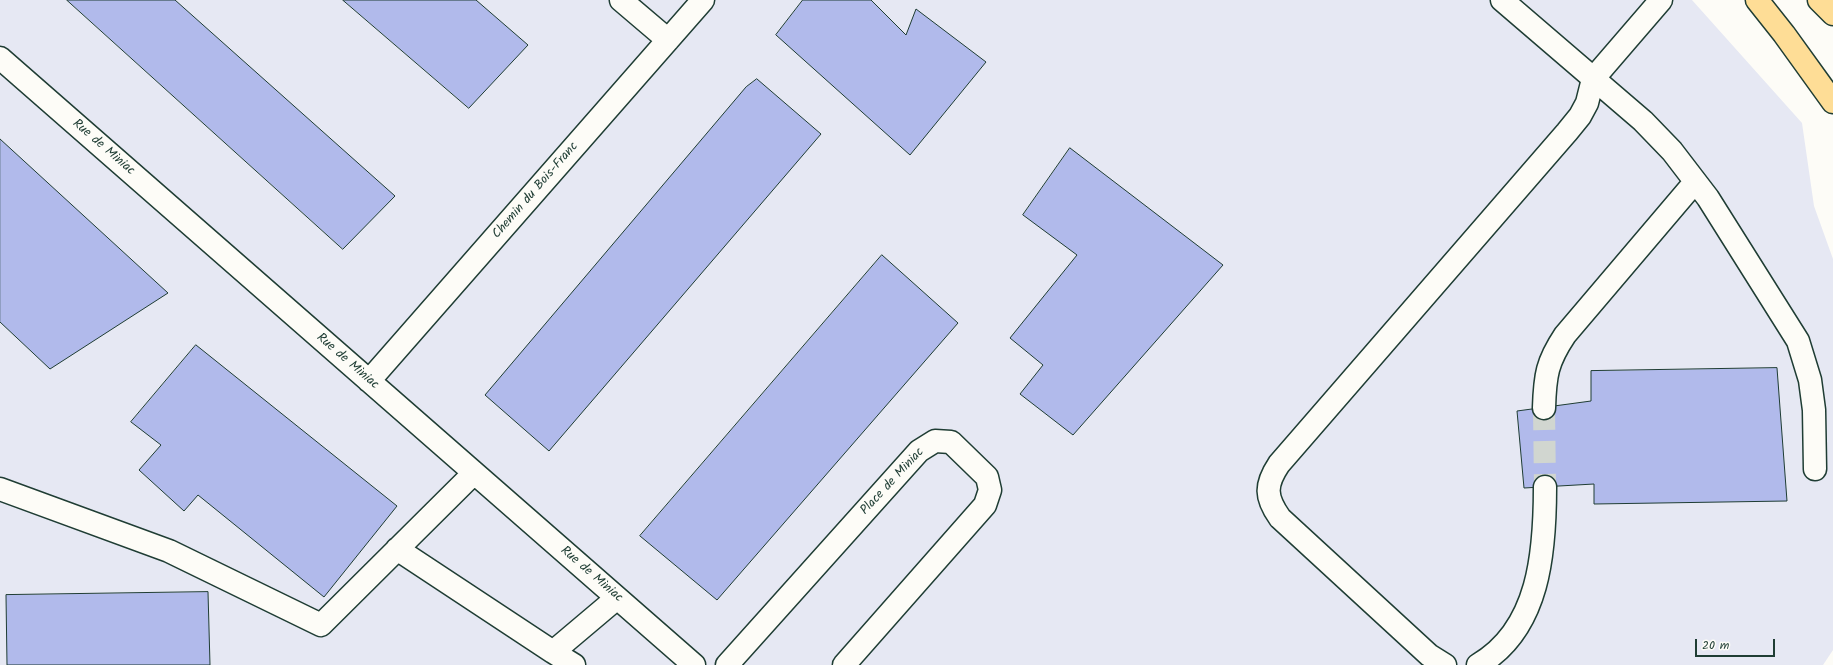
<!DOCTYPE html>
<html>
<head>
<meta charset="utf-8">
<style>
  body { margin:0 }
  #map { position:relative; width:1833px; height:665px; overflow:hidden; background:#fdfcf7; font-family:Kalam,sans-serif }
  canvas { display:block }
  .scale { position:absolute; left:1695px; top:639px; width:80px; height:18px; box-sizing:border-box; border:2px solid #1f3d34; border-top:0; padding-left:5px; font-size:12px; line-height:14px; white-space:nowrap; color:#1f3d34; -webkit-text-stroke:3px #fdfcf7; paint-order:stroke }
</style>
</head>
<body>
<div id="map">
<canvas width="1833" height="665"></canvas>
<div class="scale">20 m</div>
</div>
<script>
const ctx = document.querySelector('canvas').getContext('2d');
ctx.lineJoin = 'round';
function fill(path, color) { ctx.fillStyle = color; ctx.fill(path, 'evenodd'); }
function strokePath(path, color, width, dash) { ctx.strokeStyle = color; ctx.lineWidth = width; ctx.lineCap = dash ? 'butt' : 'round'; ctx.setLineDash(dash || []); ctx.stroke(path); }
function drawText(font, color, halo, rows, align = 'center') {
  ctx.font = font + ' Kalam,sans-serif'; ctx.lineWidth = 3; ctx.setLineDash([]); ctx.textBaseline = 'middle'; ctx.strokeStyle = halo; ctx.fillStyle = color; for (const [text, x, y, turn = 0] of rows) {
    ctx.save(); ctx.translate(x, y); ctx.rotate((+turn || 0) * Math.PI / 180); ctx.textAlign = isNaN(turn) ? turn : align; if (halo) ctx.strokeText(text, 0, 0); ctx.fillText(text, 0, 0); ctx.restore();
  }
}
const built = new Path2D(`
  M 0,0 L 1692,0 L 1802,123 L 1814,206 L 1833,259 L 1833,650 L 1823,665 L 0,665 Z`);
const building = new Path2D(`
  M 67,0 L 175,0 L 395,196 L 343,249 Z
  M 343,0 L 476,0 L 528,45 L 469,108 Z
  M 803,0 L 871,0 L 906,35 L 916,9 L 986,62 L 910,155 L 776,35 Z
  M 757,79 L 821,134 L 549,451 L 485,395 L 746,87 Z
  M 0,139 L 168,293 L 50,369 L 0,322 Z
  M 1070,148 L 1223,265 L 1073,435 L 1020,394 L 1043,365 L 1010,338 L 1077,255 L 1023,215 Z
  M 882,255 L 958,323 L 717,600 L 640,536 Z
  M 196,345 L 397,506 L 324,597 L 198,495 L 184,511 L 139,470 L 161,445 L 131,422 Z
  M 1777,368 L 1787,501 L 1594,504 L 1594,484 L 1524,488 L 1517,411 L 1591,401 L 1591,371 Z
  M 208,592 L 210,665 L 7,665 L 6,595 Z`);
const minorTunnel = new Path2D(`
  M 1544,408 L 1545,487`);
const minor = new Path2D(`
  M 621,0 L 668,40
  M 1502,0 L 1643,121 L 1672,151 L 1708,198 L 1798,341 L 1810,380 L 1814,410 L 1815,469
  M 0,58 L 694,665
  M 369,381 L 703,0
  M 1544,408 C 1545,375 1547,362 1565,335 L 1695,182
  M 0,489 L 169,551 L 321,625 L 474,473
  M 397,549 L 553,652 L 617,598
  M 553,652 L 574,665
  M 727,665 L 919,451 L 935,441 L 951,442 L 987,477 L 990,490 L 985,505 L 844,665
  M 1445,665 L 1429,655 L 1280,518 C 1265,497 1265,485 1279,464 L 1567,132 L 1580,116 L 1587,103 L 1593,79 L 1661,0
  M 1478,665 C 1540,629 1545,551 1545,487`);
const major = new Path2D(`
  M 1757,0 L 1784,34 L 1833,102`);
const highway = new Path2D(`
  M 1819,0 L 1833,14`);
const streetNames = [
  ["Rue de Miniac",103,148,41],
  ["Chemin du Bois-Franc",536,191,-49],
  ["Rue de Miniac",347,362,41],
  ["Place de Miniac",893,482,-47],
  ["Rue de Miniac",591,575,41]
];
fill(built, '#e6e8f3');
fill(building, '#b1baeb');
strokePath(building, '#1f3d34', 1);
strokePath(minorTunnel, '#d1d6d0', 22, [22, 11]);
strokePath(minor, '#1f3d34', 25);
strokePath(major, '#1f3d34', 25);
strokePath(highway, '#1f3d34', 25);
strokePath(minor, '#fdfcf7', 22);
strokePath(major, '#fedd96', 22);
strokePath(highway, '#fedd96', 22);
drawText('13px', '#1f3d34', '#fdfcf7', streetNames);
</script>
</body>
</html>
